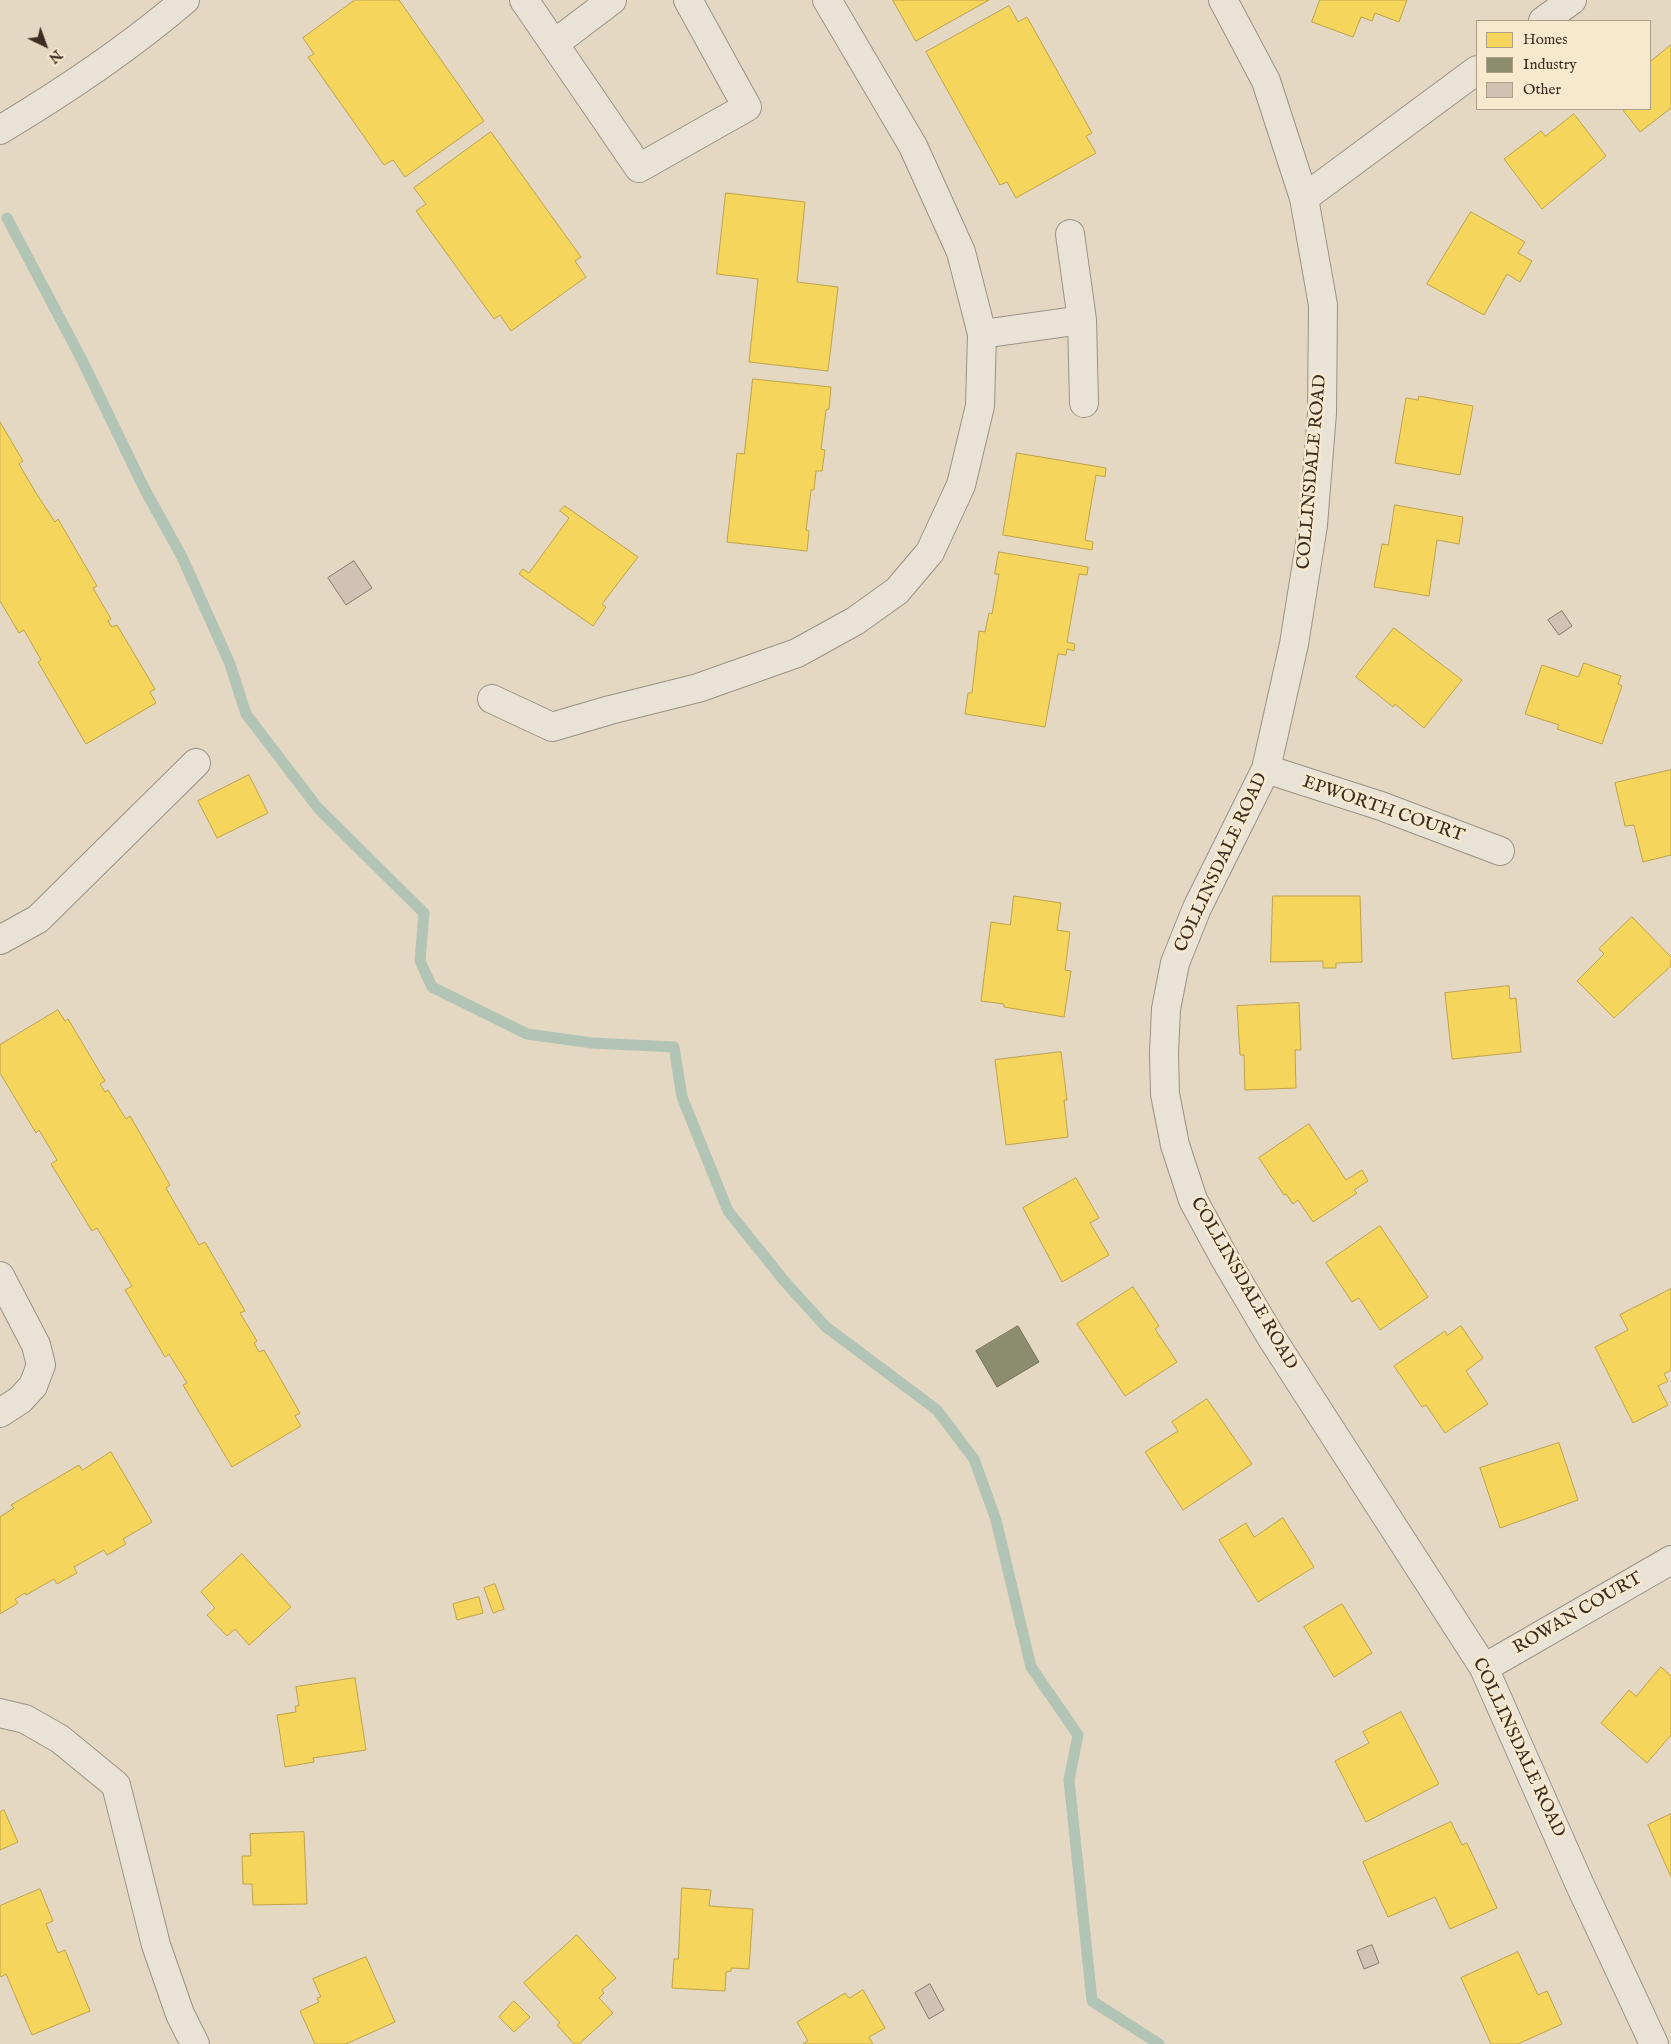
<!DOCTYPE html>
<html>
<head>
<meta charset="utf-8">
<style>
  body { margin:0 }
  #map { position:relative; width:1671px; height:2044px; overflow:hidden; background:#e4d8c2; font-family:"IM FELL English",serif }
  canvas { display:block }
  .legend { position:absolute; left:1476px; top:20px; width:175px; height:90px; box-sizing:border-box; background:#f7e9ce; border:1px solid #ad9e88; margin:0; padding:6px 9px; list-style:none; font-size:15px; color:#3d2d20 }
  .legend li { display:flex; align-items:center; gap:10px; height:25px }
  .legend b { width:25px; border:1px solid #ad9e88 }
  .north { position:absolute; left:20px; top:20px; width:50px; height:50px; -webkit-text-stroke:4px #f7e9ce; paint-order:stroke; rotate:138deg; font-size:14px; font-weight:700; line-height:20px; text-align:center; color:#3d2d20 }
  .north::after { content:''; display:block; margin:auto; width:18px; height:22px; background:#3d2d20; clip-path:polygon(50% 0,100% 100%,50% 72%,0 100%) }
</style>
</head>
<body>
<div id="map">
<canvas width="1671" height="2044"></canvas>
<ul class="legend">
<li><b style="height:14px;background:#f6d55c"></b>Homes</li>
<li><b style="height:14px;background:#8c8c6e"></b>Industry</li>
<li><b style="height:14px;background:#d2c2b3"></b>Other</li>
</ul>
<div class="north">N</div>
</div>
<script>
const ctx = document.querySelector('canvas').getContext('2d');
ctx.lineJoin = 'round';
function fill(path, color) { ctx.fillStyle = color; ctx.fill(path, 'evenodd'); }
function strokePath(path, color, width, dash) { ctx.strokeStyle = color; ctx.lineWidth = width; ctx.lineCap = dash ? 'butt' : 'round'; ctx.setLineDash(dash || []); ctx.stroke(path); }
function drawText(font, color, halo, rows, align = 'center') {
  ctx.font = font + ' "IM FELL English",serif'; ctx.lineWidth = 5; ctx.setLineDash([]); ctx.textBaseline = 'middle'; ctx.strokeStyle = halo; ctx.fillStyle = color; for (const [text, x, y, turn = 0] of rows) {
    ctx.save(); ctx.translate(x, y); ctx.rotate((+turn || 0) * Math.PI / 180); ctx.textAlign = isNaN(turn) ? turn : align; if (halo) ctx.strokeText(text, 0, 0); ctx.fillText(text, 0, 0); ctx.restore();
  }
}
const homes = new Path2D(`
  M 355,0 L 399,0 L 484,121 L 405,177 L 393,160 L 384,165 L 308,57 L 314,54 L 303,38 Z
  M 893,0 L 989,0 L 916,41 Z
  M 1320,0 L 1407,0 L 1399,22 L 1375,13 L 1372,21 L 1361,17 L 1353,37 L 1312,22 Z
  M 1009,6 L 1018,22 L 1027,17 L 1092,133 L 1086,136 L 1096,153 L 1016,198 L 1007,182 L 1000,185 L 926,52 Z
  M 1671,45 L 1671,108 L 1640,132 L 1622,109 L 1650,109 L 1650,62 Z
  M 1574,114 L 1606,156 L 1542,209 L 1504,159 L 1541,131 L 1545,136 Z
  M 491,132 L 581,257 L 575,261 L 586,277 L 511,331 L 500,315 L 494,319 L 416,211 L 426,204 L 414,188 Z
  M 726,193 L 805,202 L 797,282 L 838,287 L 828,371 L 749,362 L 758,279 L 717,274 Z
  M 1471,212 L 1525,242 L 1518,253 L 1532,261 L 1520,282 L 1507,274 L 1484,315 L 1427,284 Z
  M 753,379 L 831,387 L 829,409 L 826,410 L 821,449 L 825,450 L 822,471 L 816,471 L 814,490 L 811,490 L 806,530 L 809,531 L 807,551 L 727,542 L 737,453 L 744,454 Z
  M 1419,396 L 1473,406 L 1460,475 L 1395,463 L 1406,398 L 1418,400 Z
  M 0,422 L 23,461 L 19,464 L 36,493 L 55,522 L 58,519 L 97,586 L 93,588 L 111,619 L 108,621 L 112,627 L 117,625 L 155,689 L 150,692 L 156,703 L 86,744 L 38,662 L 41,660 L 24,630 L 19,633 L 0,601 Z
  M 1017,453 L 1106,468 L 1105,477 L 1096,475 L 1085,540 L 1093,542 L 1092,550 L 1003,535 Z
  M 1395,505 L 1463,517 L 1459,544 L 1437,540 L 1429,596 L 1374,587 L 1382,544 L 1388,545 Z
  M 565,506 L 638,557 L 602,604 L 606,607 L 593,626 L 519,574 L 523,569 L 529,573 L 569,518 L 560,511 Z
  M 999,552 L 1088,567 L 1087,575 L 1079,574 L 1067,642 L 1075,644 L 1074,651 L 1067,649 L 1066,655 L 1058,654 L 1045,727 L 965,714 L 968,693 L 972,693 L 979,631 L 985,632 L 989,613 L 992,614 L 999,574 L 995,574 Z
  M 1394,628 L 1462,680 L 1424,728 L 1395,704 L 1393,707 L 1356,677 Z
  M 1584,663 L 1621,676 L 1618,684 L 1622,686 L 1602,744 L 1557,729 L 1559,725 L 1525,714 L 1542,665 L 1578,677 Z
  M 1671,770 L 1671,855 L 1643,862 L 1634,825 L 1625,826 L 1615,783 Z
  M 249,775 L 268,813 L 217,838 L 198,801 Z
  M 1014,896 L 1061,903 L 1057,930 L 1070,932 L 1065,970 L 1071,971 L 1064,1017 L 1004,1007 L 1004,1004 L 981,1001 L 991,922 L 1010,925 Z
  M 1273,896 L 1360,896 L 1362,962 L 1336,963 L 1336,968 L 1323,968 L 1323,961 L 1271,962 Z
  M 1632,917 L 1671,957 L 1671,966 L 1614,1018 L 1577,981 L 1604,954 L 1599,949 Z
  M 1509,986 L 1510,999 L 1516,998 L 1521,1052 L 1452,1059 L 1445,993 Z
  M 1299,1003 L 1301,1050 L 1295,1050 L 1296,1088 L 1245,1090 L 1244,1055 L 1240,1055 L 1237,1006 Z
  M 58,1010 L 65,1021 L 68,1019 L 105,1081 L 100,1084 L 105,1092 L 108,1090 L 126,1119 L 130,1116 L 170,1185 L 166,1188 L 199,1245 L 205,1242 L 245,1311 L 240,1313 L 257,1341 L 254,1343 L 259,1352 L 264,1350 L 300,1413 L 295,1416 L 301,1426 L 232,1467 L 183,1385 L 187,1383 L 169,1354 L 165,1357 L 125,1290 L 132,1286 L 97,1228 L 92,1231 L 51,1164 L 57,1160 L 39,1130 L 36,1133 L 0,1073 L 0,1045 Z
  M 1061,1052 L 1067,1100 L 1064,1100 L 1068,1137 L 1006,1145 L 995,1060 Z
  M 1309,1124 L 1346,1180 L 1362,1170 L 1368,1181 L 1354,1190 L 1357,1193 L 1313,1222 L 1298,1200 L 1293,1204 L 1286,1194 L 1284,1195 L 1259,1158 Z
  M 1076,1178 L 1099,1218 L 1090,1223 L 1109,1255 L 1062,1282 L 1023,1208 Z
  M 1380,1226 L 1428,1297 L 1380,1330 L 1359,1298 L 1352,1302 L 1326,1263 Z
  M 1133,1287 L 1159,1326 L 1155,1329 L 1177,1362 L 1125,1396 L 1077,1324 Z
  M 1671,1289 L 1671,1370 L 1664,1374 L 1668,1381 L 1658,1386 L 1668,1405 L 1633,1423 L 1595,1347 L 1628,1330 L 1620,1315 Z
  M 1461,1326 L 1483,1358 L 1466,1371 L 1488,1404 L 1445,1433 L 1426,1405 L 1422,1407 L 1394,1366 L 1445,1331 L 1447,1335 Z
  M 1207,1399 L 1252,1464 L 1183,1510 L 1145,1452 L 1178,1431 L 1172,1422 Z
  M 1559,1443 L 1578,1500 L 1500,1528 L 1480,1468 Z
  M 111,1452 L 152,1522 L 123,1539 L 126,1544 L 107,1555 L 104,1550 L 74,1567 L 77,1573 L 57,1584 L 54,1579 L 26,1595 L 25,1593 L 15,1599 L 18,1603 L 0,1614 L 0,1517 L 14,1508 L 11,1505 L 79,1465 L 82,1470 Z
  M 1283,1518 L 1314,1567 L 1258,1602 L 1219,1540 L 1246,1523 L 1254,1537 Z
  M 242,1554 L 291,1607 L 249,1645 L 235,1629 L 227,1636 L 207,1615 L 215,1608 L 201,1592 Z
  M 495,1584 L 504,1609 L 493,1613 L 484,1588 Z
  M 479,1597 L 483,1613 L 457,1620 L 453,1604 Z
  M 1342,1604 L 1372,1653 L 1334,1677 L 1304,1627 Z
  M 1661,1667 L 1671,1676 L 1671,1735 L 1647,1763 L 1601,1723 L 1629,1690 L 1636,1696 Z
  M 355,1678 L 366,1750 L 313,1758 L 314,1762 L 285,1767 L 277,1715 L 296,1712 L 295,1706 L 299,1706 L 296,1687 Z
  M 1401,1712 L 1439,1784 L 1366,1822 L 1335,1761 L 1369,1743 L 1363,1732 Z
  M 4,1810 L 18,1842 L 0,1850 L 0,1812 Z
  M 1671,1814 L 1671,1877 L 1648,1825 Z
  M 1451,1822 L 1462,1845 L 1467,1843 L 1497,1908 L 1450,1929 L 1435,1897 L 1388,1917 L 1363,1862 Z
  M 304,1832 L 307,1904 L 253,1905 L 252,1884 L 243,1884 L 242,1856 L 251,1856 L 250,1834 Z
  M 682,1888 L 711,1890 L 709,1906 L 753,1909 L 749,1969 L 731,1968 L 731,1971 L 726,1972 L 725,1991 L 672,1988 L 674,1959 L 678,1959 Z
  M 40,1889 L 53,1921 L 46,1924 L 58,1953 L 65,1950 L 90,2011 L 32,2035 L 6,1974 L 1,1977 L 0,1975 L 0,1906 Z
  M 577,1935 L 616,1978 L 602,1990 L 604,1993 L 599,1998 L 613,2013 L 579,2044 L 574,2044 L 557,2025 L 560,2023 L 524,1983 Z
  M 1518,1952 L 1538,1995 L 1547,1991 L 1562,2024 L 1518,2044 L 1491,2044 L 1461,1978 Z
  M 366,1957 L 395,2022 L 346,2044 L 315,2044 L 300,2011 L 319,2002 L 317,1998 L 321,1997 L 313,1979 Z
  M 863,1990 L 885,2028 L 869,2037 L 873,2044 L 803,2044 L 808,2041 L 797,2022 L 845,1993 L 849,1998 Z
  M 514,2001 L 530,2017 L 514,2032 L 499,2017 Z`);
const industry = new Path2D(`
  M 1018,1326 L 1039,1362 L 997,1387 L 976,1351 Z`);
const stream = new Path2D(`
  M 7,218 L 82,360 L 144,488 L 182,557 L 230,664 L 246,714 L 318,808 L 424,913 L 420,961 L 432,987 L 527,1034 L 592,1043 L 674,1047 L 682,1097 L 728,1211 L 786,1283 L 826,1327 L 937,1410 L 974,1459 L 996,1520 L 1031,1667 L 1078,1735 L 1069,1780 L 1092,2001 L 1159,2044`);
const building = new Path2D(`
  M 354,561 L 372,588 L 346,605 L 328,578 Z
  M 1562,611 L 1572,626 L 1559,635 L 1548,620 Z
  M 1372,1945 L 1379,1963 L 1364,1969 L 1357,1951 Z
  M 930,1984 L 944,2010 L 929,2019 L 915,1993 Z`);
const minor = new Path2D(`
  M 524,0 L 639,168 L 747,107 L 688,0
  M 1223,0 L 1266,81 L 1304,198 L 1323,305 L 1322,413 L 1313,525 L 1294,644 L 1266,769 L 1197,908 L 1175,963 L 1166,1009 L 1164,1053 L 1165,1094 L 1175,1145 L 1193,1200 L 1225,1259 L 1271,1337 L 1484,1668 L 1579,1883 L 1654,2044
  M 1543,21 L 1572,0
  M 554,44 L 612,0
  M 0,130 C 65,91 128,49 185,0
  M 1304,198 L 1477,70
  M 1070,234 L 1082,320 L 1084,403
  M 982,334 L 1082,320
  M 492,699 L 552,727 L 610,710 L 698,688 L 797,653 L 855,621 L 897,591 L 930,552 L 961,485 L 980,406 L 982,334 L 961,252 L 913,146 L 827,0
  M 1266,769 L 1381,806 L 1500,851
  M 0,940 L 38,919 L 196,763
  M 0,1276 L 36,1345 L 41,1365 L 33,1386 L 20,1400 L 0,1413
  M 1484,1668 L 1671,1560
  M 0,1713 L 25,1719 L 60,1739 L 116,1785 L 156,1945 L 180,2014 L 195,2044`);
const streetNames = [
  ["COLLINSDALE ROAD",1313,472,-85],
  ["EPWORTH COURT",1383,810,19],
  ["COLLINSDALE ROAD",1222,863,-65],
  ["COLLINSDALE ROAD",1243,1284,60],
  ["ROWAN COURT",1578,1614,-30],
  ["COLLINSDALE ROAD",1518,1748,65]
];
fill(homes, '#f6d55c');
strokePath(homes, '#bea34a', 1);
fill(industry, '#8c8c6e');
strokePath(industry, '#747057', 1);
strokePath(stream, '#b2c4b6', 11);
fill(building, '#d2c2b3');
strokePath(building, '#837a6e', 1);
strokePath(minor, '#9a9284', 30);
strokePath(minor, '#e9e3d7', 28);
drawText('18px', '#3d2d20', '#f7e9ce', streetNames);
</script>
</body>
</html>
